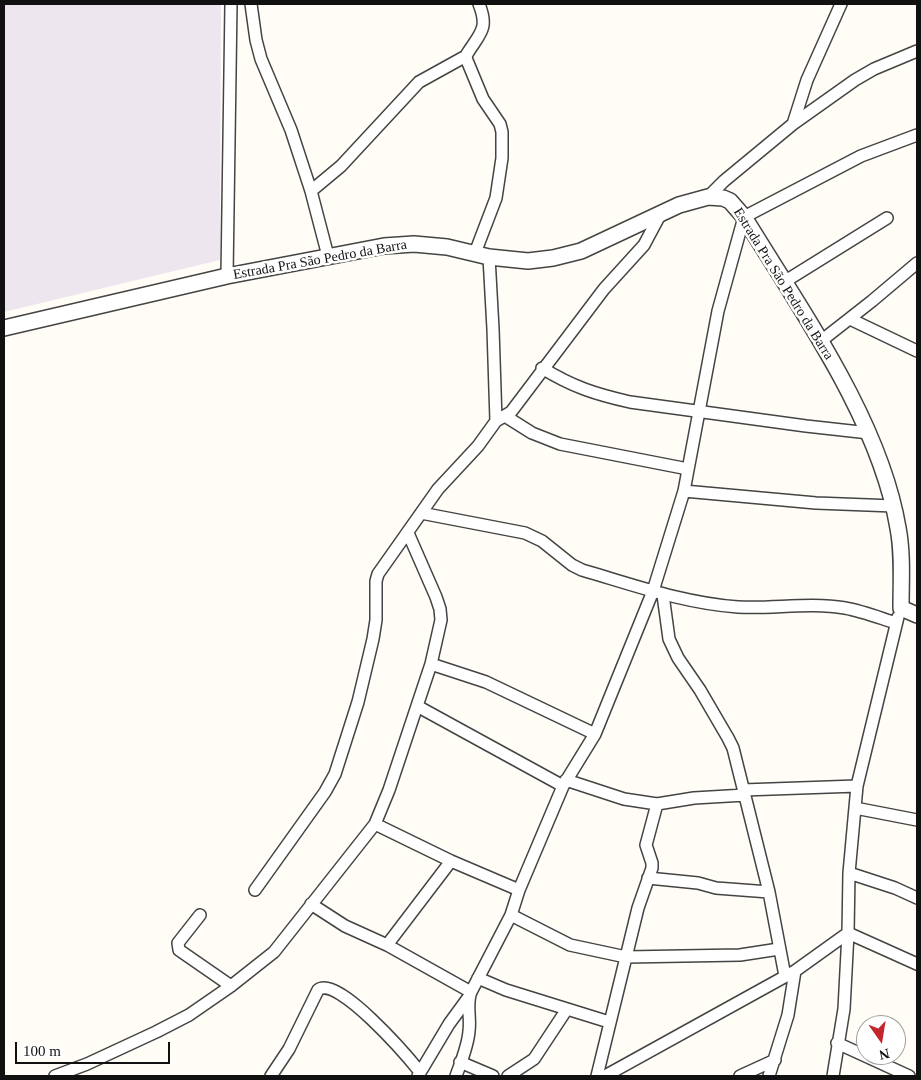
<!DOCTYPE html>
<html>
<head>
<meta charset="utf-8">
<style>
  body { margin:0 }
  #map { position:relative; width:921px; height:1080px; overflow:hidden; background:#fffdf5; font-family:Georgia,serif }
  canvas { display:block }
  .frame { position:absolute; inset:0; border:5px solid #111; pointer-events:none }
  .north { position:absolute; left:856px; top:1015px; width:50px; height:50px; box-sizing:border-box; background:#fff; border:1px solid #a0a0a0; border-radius:50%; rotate:167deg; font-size:14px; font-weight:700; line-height:20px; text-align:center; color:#111 }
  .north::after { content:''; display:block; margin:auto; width:18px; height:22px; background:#c4262e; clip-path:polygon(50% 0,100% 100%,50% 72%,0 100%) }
  .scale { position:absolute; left:15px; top:1042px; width:155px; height:22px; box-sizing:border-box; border:2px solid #111; border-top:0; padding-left:6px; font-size:15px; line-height:18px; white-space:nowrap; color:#111; -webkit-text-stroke:4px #fff; paint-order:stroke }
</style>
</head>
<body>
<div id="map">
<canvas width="921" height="1080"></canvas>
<div class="frame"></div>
<div class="north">N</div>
<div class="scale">100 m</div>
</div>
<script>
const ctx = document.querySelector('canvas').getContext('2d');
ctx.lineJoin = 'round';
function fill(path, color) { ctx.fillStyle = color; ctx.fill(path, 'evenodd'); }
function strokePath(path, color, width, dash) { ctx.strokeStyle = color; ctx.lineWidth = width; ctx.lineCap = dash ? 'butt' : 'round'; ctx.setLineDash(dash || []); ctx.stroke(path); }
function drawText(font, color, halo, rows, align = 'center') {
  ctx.font = font + ' Georgia,serif'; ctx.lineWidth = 5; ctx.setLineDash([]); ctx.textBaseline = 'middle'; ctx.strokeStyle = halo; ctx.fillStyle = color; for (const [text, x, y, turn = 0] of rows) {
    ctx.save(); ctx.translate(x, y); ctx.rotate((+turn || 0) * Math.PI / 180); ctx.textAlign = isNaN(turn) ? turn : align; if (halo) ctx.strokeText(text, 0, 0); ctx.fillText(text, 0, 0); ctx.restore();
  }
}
const industrial = new Path2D(`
  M 4,4 L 221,4 L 220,260 L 4,312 Z`);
const minor = new Path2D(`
  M 251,4 L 256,40 L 261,59 L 291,130 L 311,191 L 328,256
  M 793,124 L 807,80 L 841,4
  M 311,191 L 341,166 L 419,82 L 466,56
  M 708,197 L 724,181 L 793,124 L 855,80 L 874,69 L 917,51
  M 475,253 L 496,198 L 502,158 L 502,132 L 500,124 L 483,99 L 466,58 L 467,54 C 480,33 489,29 479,4
  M 489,257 L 493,329 L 496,421
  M 227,276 L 231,4
  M 784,282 L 887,218
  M 850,319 L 917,351
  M 821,341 L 872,301 L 917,263
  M 542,368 C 573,387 595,394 630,402 L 806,426 L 869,433
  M 505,416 L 532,433 L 560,444 L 688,469
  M 684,491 L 816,503 L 894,506
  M 421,513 L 525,533 L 542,541 L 572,565 L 582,570 C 634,585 683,603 738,607 C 773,609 810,602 845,608 C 862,611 880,618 896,623
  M 663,595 L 669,639 L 678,658 L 700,690 L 728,738 L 733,748 L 769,892 L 785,976
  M 431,664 L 486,682 L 595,734
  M 417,706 L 563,786
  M 566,780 L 624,799 L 657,804 L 694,798 L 745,795
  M 743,790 L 857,786
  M 855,808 L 917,820
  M 375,824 L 451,861 L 519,890
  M 849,873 L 895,888 L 917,898
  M 648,878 L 698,883 L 716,888 L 769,892
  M 255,890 L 325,792 L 335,774 L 358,702 L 373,639 L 376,620 L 376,581 L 378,574 L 438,489 L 478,446 L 496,421 L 511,412 L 604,289 L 644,245 L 660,215
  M 311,904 L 345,926 L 387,945 L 471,992
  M 200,915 L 178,943 L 179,950 L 231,986
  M 511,915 L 570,945 L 626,957 L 740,955 L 779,949
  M 387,945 L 451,861
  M 478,978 L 506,990 L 609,1022
  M 837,1043 L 909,1076
  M 460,1062 L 493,1076
  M 55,1076 L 87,1064 L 156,1032 L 189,1015 L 231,986 L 274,952 L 375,824 L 389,790 L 431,664 L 441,620 L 440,609 L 436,597 L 408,533
  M 271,1076 L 289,1049 L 318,990 C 337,974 408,1057 420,1072
  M 418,1076 L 449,1024 L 468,998
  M 456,1076 C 461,1062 468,1046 469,1031 C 471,1018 466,1004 471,992 L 511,915 L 519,890 L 563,786 L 595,734 L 653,591 L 684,491 L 718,311 L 744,217 L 861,156 L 917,135
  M 508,1076 L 534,1059 L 567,1009
  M 597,1076 L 638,908 L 652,868 L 652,863 L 646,845 L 657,804
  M 605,1076 L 795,971 L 848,933 L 917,964
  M 740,1076 L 775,1060
  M 769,1076 L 788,1015 L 795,971
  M 833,1076 L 844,1009 L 848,933 L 849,873 L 857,786 L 898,617`);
const tertiary = new Path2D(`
  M 4,328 L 227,276 L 384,246 L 414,244 L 447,247 L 489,257 L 528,261 L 553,258 L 581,251 L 679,205 L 708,197 L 723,198 L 730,201 L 744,217 C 800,309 880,420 898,528 C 903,554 901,581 901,608 L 917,615`);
const streetNames = [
  ["Estrada Pra São Pedro da Barra",320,260,-10],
  ["Estrada Pra São Pedro da Barra",783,284,58]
];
fill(industrial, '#eee6ef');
strokePath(minor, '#444', 14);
strokePath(tertiary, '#444', 18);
strokePath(minor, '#fff', 11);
strokePath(tertiary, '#fff', 15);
drawText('14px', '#111', '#fff', streetNames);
</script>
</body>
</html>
